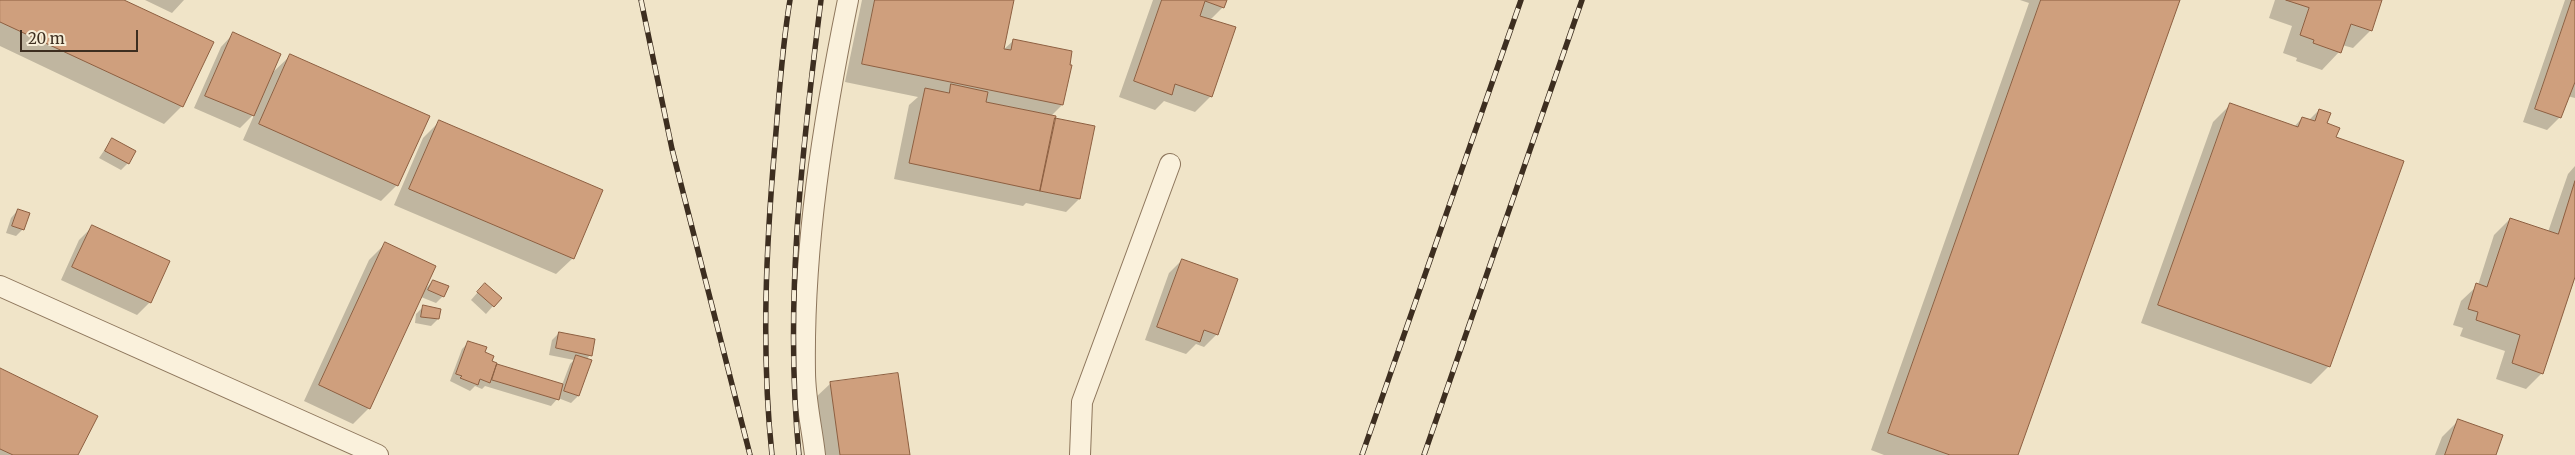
<!DOCTYPE html>
<html>
<head>
<meta charset="utf-8">
<style>
  body { margin:0 }
  #map { position:relative; width:2575px; height:455px; overflow:hidden; background:#f0e4c8; font-family:Merriweather,serif }
  canvas { display:block }
  .scale { position:absolute; left:20px; top:30px; width:118px; height:22px; box-sizing:border-box; border:2px solid #3d2e20; border-top:0; padding-left:6px; font-size:15px; line-height:18px; white-space:nowrap; color:#3d2e20; -webkit-text-stroke:4px #f7eed8; paint-order:stroke }
</style>
</head>
<body>
<div id="map">
<canvas width="2575" height="455"></canvas>
<div class="scale">20 m</div>
</div>
<script>
const ctx = document.querySelector('canvas').getContext('2d');
ctx.lineJoin = 'round';
function fill(path, color) { ctx.fillStyle = color; ctx.fill(path, 'evenodd'); }
function strokePath(path, color, width, dash) { ctx.strokeStyle = color; ctx.lineWidth = width; ctx.lineCap = dash ? 'butt' : 'round'; ctx.setLineDash(dash || []); ctx.stroke(path); }
const shadow = new Path2D(`
  M 0,0 L 121,0 L 182,106 L 164,124 L 0,46 Z
  M 145,0 L 184,0 L 172,13 Z
  M 862,0 L 1013,0 L 1002,51 L 1013,41 L 1062,105 L 1051,116 L 1079,199 L 1066,212 L 1026,203 L 1023,206 L 894,179 L 909,105 L 918,97 L 845,82 Z
  M 1153,0 L 1225,0 L 1223,7 L 1210,20 L 1211,96 L 1195,112 L 1164,101 L 1155,110 L 1119,97 Z
  M 2020,0 L 2179,0 L 2017,455 L 1884,455 L 1871,450 L 2029,3 Z
  M 2275,0 L 2381,0 L 2370,31 L 2353,48 L 2342,45 L 2339,52 L 2322,70 L 2296,61 L 2297,58 L 2283,53 L 2292,26 L 2269,18 Z
  M 2565,0 L 2575,0 L 2575,98 L 2567,96 L 2560,117 L 2547,130 L 2523,122 Z
  M 233,34 L 271,74 L 290,56 L 397,185 L 381,201 L 243,140 L 255,113 L 240,128 L 194,108 L 221,47 Z
  M 2231,104 L 2294,127 L 2302,118 L 2309,120 L 2319,110 L 2334,138 L 2329,366 L 2311,384 L 2141,323 L 2213,122 Z
  M 439,122 L 573,258 L 556,274 L 394,205 L 423,138 Z
  M 112,139 L 128,163 L 121,170 L 99,158 Z
  M 2575,166 L 2575,278 L 2542,373 L 2526,389 L 2496,379 L 2505,351 L 2460,336 L 2463,328 L 2453,325 L 2461,301 L 2478,285 L 2494,235 L 2510,219 L 2548,232 L 2568,174 Z
  M 18,210 L 23,229 L 16,236 L 6,233 L 11,218 Z
  M 92,227 L 150,302 L 137,315 L 61,280 L 79,240 Z
  M 385,244 L 424,290 L 433,281 L 443,296 L 436,303 L 421,297 L 369,408 L 353,424 L 304,401 L 369,260 Z
  M 1182,260 L 1217,334 L 1204,347 L 1196,344 L 1186,354 L 1145,340 L 1169,273 Z
  M 478,292 L 500,298 L 486,314 L 471,300 Z
  M 423,307 L 438,319 L 431,326 L 415,323 L 416,314 Z
  M 559,333 L 590,355 L 586,360 L 578,396 L 571,403 L 558,398 L 551,406 L 485,386 L 482,389 L 475,386 L 470,391 L 450,381 L 462,349 L 469,342 L 496,365 L 562,385 L 570,364 L 574,360 L 549,355 L 552,340 Z
  M 0,369 L 77,455 L 0,455 Z
  M 831,383 L 909,455 L 822,455 L 814,399 Z
  M 2458,421 L 2495,455 L 2435,455 L 2442,437 Z`);
const building = new Path2D(`
  M 0,0 L 124,0 L 214,42 L 183,107 L 0,22 Z
  M 875,0 L 1014,0 L 1004,49 L 1011,50 L 1013,39 L 1072,51 L 1070,65 L 1072,65 L 1063,105 L 862,64 Z
  M 1162,0 L 1227,0 L 1224,8 L 1205,1 L 1200,16 L 1236,27 L 1212,97 L 1175,84 L 1172,95 L 1134,81 Z
  M 2041,0 L 2180,0 L 2018,455 L 1950,455 L 1888,433 Z
  M 2286,0 L 2382,0 L 2372,31 L 2351,24 L 2341,53 L 2313,43 L 2314,40 L 2300,35 L 2309,8 Z
  M 2572,0 L 2575,0 L 2575,82 L 2561,118 L 2535,109 Z
  M 233,32 L 281,54 L 254,116 L 205,96 Z
  M 290,54 L 430,116 L 398,186 L 259,124 Z
  M 951,84 L 988,92 L 986,102 L 1056,116 L 1040,191 L 909,163 L 925,88 L 949,93 Z
  M 2230,103 L 2298,127 L 2302,117 L 2315,121 L 2319,109 L 2331,113 L 2327,123 L 2340,128 L 2336,137 L 2404,161 L 2330,367 L 2158,305 Z
  M 1055,118 L 1095,126 L 1080,199 L 1040,191 Z
  M 439,120 L 603,190 L 574,259 L 409,189 Z
  M 112,138 L 136,151 L 129,164 L 105,151 Z
  M 2575,181 L 2575,277 L 2543,374 L 2512,363 L 2520,335 L 2476,320 L 2478,312 L 2468,309 L 2476,283 L 2487,287 L 2510,218 L 2558,234 Z
  M 18,209 L 30,213 L 24,230 L 12,226 Z
  M 92,225 L 170,261 L 151,303 L 72,267 Z
  M 385,242 L 436,266 L 370,409 L 319,385 Z
  M 1182,259 L 1238,279 L 1218,335 L 1204,330 L 1200,342 L 1157,327 Z
  M 433,280 L 449,286 L 444,297 L 428,290 Z
  M 485,283 L 502,298 L 494,307 L 477,292 Z
  M 423,305 L 441,309 L 439,319 L 421,317 Z
  M 559,332 L 595,339 L 592,356 L 556,348 Z
  M 468,341 L 487,347 L 485,352 L 494,356 L 492,361 L 497,363 L 490,383 L 480,379 L 478,385 L 460,378 L 462,376 L 456,374 Z
  M 576,355 L 592,360 L 579,396 L 564,391 Z
  M 497,364 L 563,384 L 559,400 L 492,380 Z
  M 0,368 L 98,416 L 78,455 L 13,455 L 0,449 Z
  M 898,373 L 910,455 L 840,455 L 830,382 Z
  M 2458,419 L 2503,435 L 2496,455 L 2445,455 Z`);
const service = new Path2D(`
  M 0,286 L 378,455
  M 815,455 C 812,428 805,399 805,372 C 803,248 823,122 848,0
  M 1080,455 L 1082,402 L 1170,164`);
const rail = new Path2D(`
  M 641,0 L 672,149 L 750,455
  M 772,455 C 761,351 766,247 775,144 C 779,96 782,47 790,0
  M 799,455 C 784,303 802,151 821,0
  M 1362,455 L 1521,0
  M 1424,455 L 1582,0`);
fill(shadow, '#0003');
fill(building, '#cf9f7d');
strokePath(building, '#8d5f41', 1);
strokePath(service, '#8d765c', 22);
strokePath(service, '#faf1dc', 20);
strokePath(rail, '#3d2e20', 5.5);
strokePath(rail, '#f7eed8', 4, [11]);
</script>
</body>
</html>
